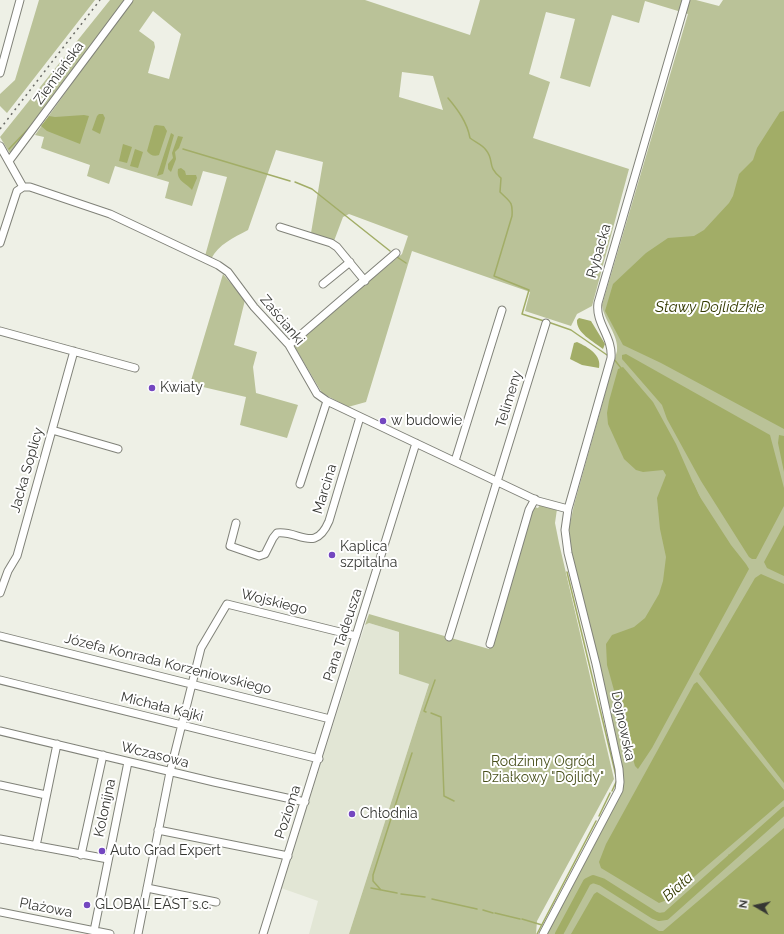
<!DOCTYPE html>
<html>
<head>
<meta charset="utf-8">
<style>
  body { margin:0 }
  #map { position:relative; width:784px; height:934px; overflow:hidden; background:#eef0e6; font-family:Raleway,sans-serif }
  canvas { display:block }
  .north { position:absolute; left:736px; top:886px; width:40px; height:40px; -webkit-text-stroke:3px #fff; paint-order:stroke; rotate:279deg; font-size:11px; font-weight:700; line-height:16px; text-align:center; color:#363733 }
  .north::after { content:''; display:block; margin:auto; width:14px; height:18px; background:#363733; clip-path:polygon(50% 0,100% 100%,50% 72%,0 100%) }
</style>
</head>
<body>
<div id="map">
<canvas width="784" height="934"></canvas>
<div class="north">N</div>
</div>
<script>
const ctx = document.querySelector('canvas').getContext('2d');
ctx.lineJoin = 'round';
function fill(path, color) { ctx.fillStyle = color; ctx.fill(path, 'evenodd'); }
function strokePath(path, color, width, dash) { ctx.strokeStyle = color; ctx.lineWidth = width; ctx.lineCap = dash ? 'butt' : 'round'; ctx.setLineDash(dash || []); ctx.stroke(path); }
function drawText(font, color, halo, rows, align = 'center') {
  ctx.font = font + ' Raleway,sans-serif'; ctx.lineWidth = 4; ctx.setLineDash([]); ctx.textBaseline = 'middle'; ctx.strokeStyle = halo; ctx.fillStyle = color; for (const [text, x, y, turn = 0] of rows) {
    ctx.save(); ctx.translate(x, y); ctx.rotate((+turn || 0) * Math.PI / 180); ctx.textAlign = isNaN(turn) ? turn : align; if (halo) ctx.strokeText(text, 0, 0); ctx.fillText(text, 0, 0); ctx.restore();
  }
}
const built = new Path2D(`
  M 369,623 L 399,632 L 399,673 L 429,684 L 349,934 L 309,934 L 318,901 L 281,888 L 365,625 Z`);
const green = new Path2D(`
  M 39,0 L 95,0 L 7,113 L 0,106 L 0,94 L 15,80 Z
  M 110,0 L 126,0 L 12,154 L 9,152 L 0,137 Z
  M 132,0 L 365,0 L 470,35 L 480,0 L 696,0 L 719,6 L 723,0 L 784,0 L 784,934 L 546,934 L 624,784 L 622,765 L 571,553 L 569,528 L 574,505 L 617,351 C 619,335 604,321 602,305 L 688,14 L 645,1 L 639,23 L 612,15 L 590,87 L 560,78 L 575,19 L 546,12 L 529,74 L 550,82 L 533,138 L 629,169 L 592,306 L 577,314 L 571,326 L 525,311 L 530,292 L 412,251 L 366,402 L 348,407 L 322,393 L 293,344 L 402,254 L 408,236 L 349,214 L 343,217 L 334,241 L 311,233 L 323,162 L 276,150 L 248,230 C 233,238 219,244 211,259 L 205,256 L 227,177 L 203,171 L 192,206 L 165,198 L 169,182 L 115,166 L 109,184 L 87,176 L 90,165 L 41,148 L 44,137 L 35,135 ZM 153,11 L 181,34 L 169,79 L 148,73 L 155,47 L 154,42 L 139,31 ZM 402,72 L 433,76 L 443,110 L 399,97 Z
  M 223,274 L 245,300 L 234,345 L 257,352 L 253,367 L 256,393 L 298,405 L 287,438 L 240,425 L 246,397 L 190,384 Z
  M 540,505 L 557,509 L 555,523 L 559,543 L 614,779 L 537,921 L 536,934 L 349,934 L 429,684 L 399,674 L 399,632 L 369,623 L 365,625 L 369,614 L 489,649 L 534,507 L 538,508 Z`);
const water = new Path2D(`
  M 784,111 L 784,429 L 661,363 L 623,345 L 605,311 L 613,284 L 646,253 L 668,238 L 694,236 L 704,230 L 729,203 L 733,196 L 739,174 L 753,160 L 757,148 L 780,112 Z
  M 99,114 L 103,114 L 105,118 L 100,134 L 92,130 L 97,116 Z
  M 84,115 L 89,116 L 80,144 L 47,131 L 41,126 L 49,116 L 55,117 Z
  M 156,125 L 164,126 L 167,131 L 159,155 C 154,157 150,155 147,151 L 154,126 Z
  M 171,133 L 174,135 L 163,174 L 157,176 Z
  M 178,136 L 183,137 L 179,148 L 175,152 L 176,159 L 171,172 L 168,169 L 168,164 L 173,158 L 172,153 Z
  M 123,144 L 132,147 L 127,163 L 119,161 Z
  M 135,149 L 143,152 L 138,168 L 130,166 Z
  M 181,168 L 185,171 L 186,175 L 196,175 L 197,178 L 192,190 C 185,182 176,181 178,169 Z
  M 579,318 L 591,321 L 605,344 L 603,349 C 593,341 576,333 577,320 Z
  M 577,342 C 588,347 602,355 599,368 L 582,365 L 570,359 L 574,343 Z
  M 626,354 L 770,435 L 784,488 L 784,506 L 756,559 L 752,559 L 749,557 L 701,481 L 667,419 L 662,405 L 622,359 L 622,355 Z
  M 623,367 L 653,402 L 676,444 L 698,494 L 731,545 L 746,564 L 749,569 L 652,748 L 638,769 L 635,766 L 607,665 L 606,644 L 612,635 L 634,627 L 645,618 L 659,594 L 663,581 L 666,557 L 660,529 L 657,498 L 666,475 L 663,470 L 643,472 L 636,470 L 624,459 L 608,424 L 607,413 L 609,401 L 618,369 Z
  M 779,435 L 784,436 L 784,472 L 778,443 Z
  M 784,525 L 784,576 L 767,568 L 764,562 Z
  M 761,574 L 784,584 L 784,783 L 699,674 L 755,578 Z
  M 697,682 L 784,790 L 784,800 L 667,900 L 659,903 L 601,868 L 599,862 L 606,844 L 694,684 Z
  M 784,828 L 784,934 L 571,934 L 594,894 L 597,892 L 659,931 L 663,931 Z`);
const stream = new Path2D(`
  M 448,98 C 458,110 467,122 470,138 C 475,142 483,145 486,150 C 495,161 486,166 501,178 L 500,192 C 510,202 513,201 512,216 L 494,276 L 529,290 L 522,314 L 544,321
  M 9,149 L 31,126
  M 183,149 L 290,181
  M 0,155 L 1,154
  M 295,182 L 312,189 L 390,251
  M 397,257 L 406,263
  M 548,322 L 571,330 L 607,355
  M 613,358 L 621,368
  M 693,484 L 700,499
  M 567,572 L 616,776
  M 426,712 L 424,711 L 435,680
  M 431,713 L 441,717 L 444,796 L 454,801
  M 612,791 L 617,780
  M 599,816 L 610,793
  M 729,855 L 731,858
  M 371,888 L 397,893
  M 381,890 L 373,881 L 373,875 L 412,753
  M 401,894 L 425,897
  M 432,899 L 477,909
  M 483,910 L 493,913
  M 495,913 L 520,919
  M 522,919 L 542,925
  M 558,931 L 560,932
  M 537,934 L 596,821`);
const river = new Path2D(`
  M 559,934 L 587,882 L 593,879 L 602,882 L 654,915 L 659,917 L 666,916 L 784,811`);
const minor = new Path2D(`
  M 0,73 L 20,0
  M 0,146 L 23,187
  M 9,161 L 129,0
  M 280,227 L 331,243 L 337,247 L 365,281
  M 0,243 L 17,191 L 23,187 L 30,187 L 110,214 L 218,265 L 228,272 L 254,307 L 289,345 L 317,394 L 327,401 L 538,501 L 568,509
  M 323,284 L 350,262
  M 0,331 L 135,368
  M 289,345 L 396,253
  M 52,430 L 118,449
  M 455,461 L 502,310
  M 300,484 L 327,401
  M 236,523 L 230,546 L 259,556 L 265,554 L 273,538 L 277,533 C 299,530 315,554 329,521 L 360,417
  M 0,593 L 8,571 L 17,556 L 74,351
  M 0,636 L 330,719
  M 449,637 L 546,323
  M 490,644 L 529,510 L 535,499
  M 0,680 L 319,759
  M 0,731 L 214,782 L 305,802
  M 0,785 L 46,795
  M 158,830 L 288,856
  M 0,839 L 108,859
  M 36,846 L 57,744
  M 81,855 L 103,755
  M 147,888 L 216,902
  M 0,912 L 110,934
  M 94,931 L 128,762
  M 138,934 L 170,772 L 201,648 L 227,604 L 356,636
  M 263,934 L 416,443
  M 543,934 L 619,790 L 620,782 L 619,769 L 596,664 L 568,553 L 565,530 L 568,509 L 611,358 C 613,337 595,323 598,303 L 686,0`);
const rail = new Path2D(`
  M 0,129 L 100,0`);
const markers = [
  [152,388,4,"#7447c0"],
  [383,421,4,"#7447c0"],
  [332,555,4,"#7447c0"],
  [352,814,4,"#7447c0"],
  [102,851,4,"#7447c0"],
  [87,905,4,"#7447c0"]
];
const streetNames = [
  ["Ziemiańska",59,73,-54],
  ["Rybacka",599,251,-74],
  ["Zaścianki",282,320,50],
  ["Telimeny",509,399,-73],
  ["Jacka Soplicy",27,470,-74],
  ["Marcina",325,489,-73],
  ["Wojskiego",274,602,14],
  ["Pana Tadeusza",343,635,-72],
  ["Józefa Konrada Korzeniowskiego",168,664,14],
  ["Michała Kajki",162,707,14],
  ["Dojnowska",623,726,78],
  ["Wczasowa",155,755,14],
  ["Kolonijna",105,808,-78],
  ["Pozioma",288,812,-72],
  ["Plażowa",46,908,11]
];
const poiNames = [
  ["Kwiaty",160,388],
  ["w budowie",391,421],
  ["Kaplica",340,547],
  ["szpitalna",340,563],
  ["Chłodnia",360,814],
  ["Auto Grad Expert",110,851],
  ["GLOBAL EAST s.c.",95,905]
];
const parkNames = [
  ["Rodzinny Ogród",543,762],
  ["Działkowy \"Dojlidy\"",543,778]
];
const waterNames = [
  ["Stawy Dojlidzkie",710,307],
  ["Biała",678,887,-42]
];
fill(built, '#e2e6d5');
fill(green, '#bac298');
fill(water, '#a2ad67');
strokePath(stream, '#a2ad67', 1.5);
strokePath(river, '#a2ad67', 8);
strokePath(minor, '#808279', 9);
strokePath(minor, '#fff', 7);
strokePath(rail, '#6a6b66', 1.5, [2, 4]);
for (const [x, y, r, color] of markers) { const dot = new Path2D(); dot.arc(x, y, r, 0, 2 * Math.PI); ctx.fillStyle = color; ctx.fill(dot); strokePath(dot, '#fff', 1.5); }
drawText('14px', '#363733', '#fff', streetNames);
drawText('14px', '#363733', '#fff', poiNames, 'left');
drawText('14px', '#49501c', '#fff', parkNames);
drawText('italic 15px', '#363c04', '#fff', waterNames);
</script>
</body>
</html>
